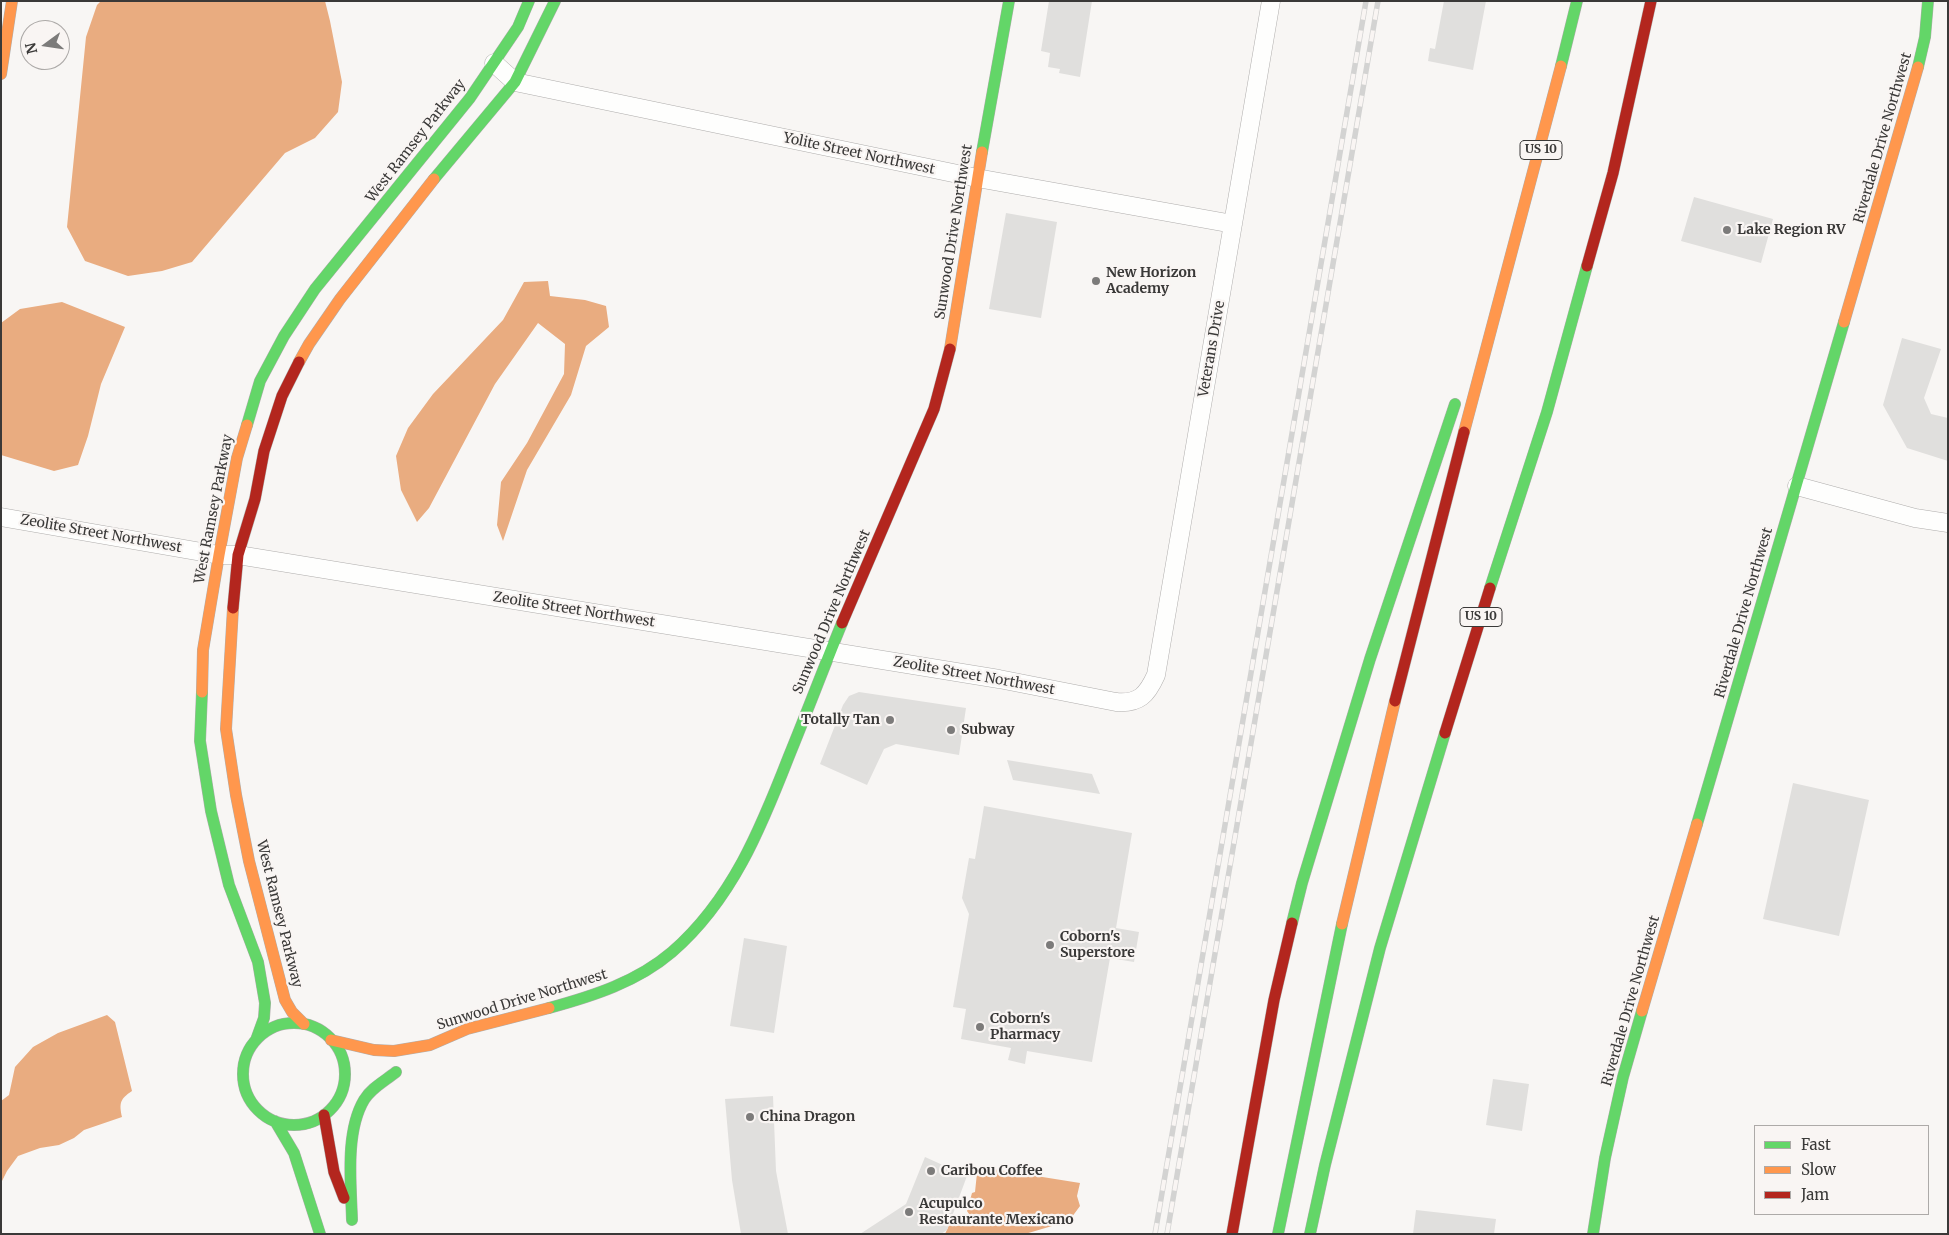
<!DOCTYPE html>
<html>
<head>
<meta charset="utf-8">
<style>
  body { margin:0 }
  #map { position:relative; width:1949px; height:1235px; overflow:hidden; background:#f8f6f4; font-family:Merriweather,serif }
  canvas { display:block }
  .frame { position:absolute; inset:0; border:2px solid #3a3938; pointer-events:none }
  .legend { position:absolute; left:1754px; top:1125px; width:175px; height:90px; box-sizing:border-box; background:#f9f5f3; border:1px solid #adaaa8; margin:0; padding:6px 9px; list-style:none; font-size:15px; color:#3a3938 }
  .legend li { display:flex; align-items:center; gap:10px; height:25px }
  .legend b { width:25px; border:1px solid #adaaa8 }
  .north { position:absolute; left:20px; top:20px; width:50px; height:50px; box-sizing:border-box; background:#f9f5f3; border:1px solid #adaaa8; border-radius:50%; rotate:256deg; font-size:14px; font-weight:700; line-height:20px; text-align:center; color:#3a3938 }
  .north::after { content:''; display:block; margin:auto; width:18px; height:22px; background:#7c7b7a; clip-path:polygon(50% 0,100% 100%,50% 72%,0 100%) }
</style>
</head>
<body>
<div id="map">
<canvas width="1949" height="1235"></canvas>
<div class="frame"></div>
<ul class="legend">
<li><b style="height:6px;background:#63d668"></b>Fast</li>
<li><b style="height:6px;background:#ff974d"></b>Slow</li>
<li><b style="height:6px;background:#b3261e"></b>Jam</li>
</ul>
<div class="north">N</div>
</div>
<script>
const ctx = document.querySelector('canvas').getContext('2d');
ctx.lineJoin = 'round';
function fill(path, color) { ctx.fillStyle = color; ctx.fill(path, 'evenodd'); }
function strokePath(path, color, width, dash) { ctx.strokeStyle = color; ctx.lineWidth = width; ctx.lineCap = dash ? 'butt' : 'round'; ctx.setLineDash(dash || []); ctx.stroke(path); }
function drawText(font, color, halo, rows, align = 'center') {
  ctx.font = font + ' Merriweather,serif'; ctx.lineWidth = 4.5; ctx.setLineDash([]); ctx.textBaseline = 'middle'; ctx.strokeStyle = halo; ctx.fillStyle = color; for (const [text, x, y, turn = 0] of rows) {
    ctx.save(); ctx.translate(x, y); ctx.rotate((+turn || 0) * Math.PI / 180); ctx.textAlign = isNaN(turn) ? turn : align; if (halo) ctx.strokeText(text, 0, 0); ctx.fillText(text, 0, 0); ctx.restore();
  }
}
const water = new Path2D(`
  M 101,1 L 325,1 L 330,21 L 342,82 L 338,112 L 315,138 L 285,153 L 192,262 L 162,271 L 128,276 L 85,261 L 67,227 L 86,37 L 97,5 Z
  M 548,281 L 550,296 L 585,300 L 606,306 L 609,327 L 586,346 L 571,395 L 527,470 L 503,541 L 497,525 L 501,482 L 527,443 L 564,374 L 565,344 L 538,323 L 495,384 L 429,508 L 417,522 L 401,490 L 396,456 L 408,428 L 433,394 L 503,320 L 524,282 Z
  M 62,302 L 125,327 L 101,384 L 88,436 L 78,465 L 54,471 L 1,455 L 1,323 L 20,309 Z
  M 107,1015 L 115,1022 L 132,1091 C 120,1099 119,1103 122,1117 L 84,1130 L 74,1138 L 59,1145 L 40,1148 L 18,1156 L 7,1171 L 1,1183 L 1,1101 L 9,1095 L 15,1067 L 33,1047 L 58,1033 Z
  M 980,1167 L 1080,1183 L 1077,1196 L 1080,1206 L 1069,1221 L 1025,1234 L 945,1234 L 951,1221 L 964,1226 L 969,1214 L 967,1211 L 972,1193 L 975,1192 L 977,1173 L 973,1169 Z`);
const building = new Path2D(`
  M 1049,1 L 1092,1 L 1080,77 L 1059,73 L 1060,69 L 1048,67 L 1050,53 L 1041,51 Z
  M 1444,1 L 1486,1 L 1473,70 L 1428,61 L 1430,48 L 1435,49 Z
  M 1694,197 L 1773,219 L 1761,263 L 1681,241 Z
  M 1006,213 L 1057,222 L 1041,318 L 989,309 Z
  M 1902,338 L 1941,349 L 1924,398 L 1931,414 L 1948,418 L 1948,461 L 1907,448 L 1883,405 Z
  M 859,692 L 966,708 L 959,755 L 896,744 L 884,749 L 867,785 L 820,764 L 843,705 L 849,696 Z
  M 1007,760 L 1092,774 L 1100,794 L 1013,780 Z
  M 1793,783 L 1869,800 L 1839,936 L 1763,919 Z
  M 984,806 L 1132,833 L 1116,928 L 1139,932 L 1134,962 L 1110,958 L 1092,1062 L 1027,1051 L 1025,1064 L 1008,1060 L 1011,1048 L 961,1039 L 966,1009 L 953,1007 L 969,914 L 962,898 L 969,858 L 975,859 Z
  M 744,938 L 787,946 L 774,1033 L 730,1026 Z
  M 1493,1079 L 1529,1084 L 1522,1131 L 1486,1125 Z
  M 773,1096 L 776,1171 L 788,1234 L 741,1234 L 732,1180 L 725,1099 Z
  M 925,1157 L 967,1176 L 947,1230 L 941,1234 L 860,1234 L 906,1204 Z
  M 1416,1210 L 1496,1219 L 1494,1234 L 1413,1234 Z`);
const street = new Path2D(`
  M 494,63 L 515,82 L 977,178 L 1233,224
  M 1797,486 L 1915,518 L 1948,523
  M 1,517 L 219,555 L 238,555 L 999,679 L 1116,702 C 1139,704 1147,695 1156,675 L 1271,1`);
const fast = new Path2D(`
  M 1561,66 L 1577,1
  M 1918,67 L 1925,37 L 1928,1
  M 982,152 L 1009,1
  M 434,179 L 515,82 L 555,1
  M 247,425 L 260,381 L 284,336 L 315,289 L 470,98 L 518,27 L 529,1
  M 1490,588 L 1547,412 L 1587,266
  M 202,692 L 200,741 L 211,811 L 229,885 L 258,962 L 265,1003 L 264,1018 L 256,1040
  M 1697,824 L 1844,322
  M 1292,923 L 1302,883 L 1370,659 L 1455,404
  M 549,1008 C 593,996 637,982 672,952 C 732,900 761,828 789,756 C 807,712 824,667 842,623
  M243 1074a51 51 0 1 1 102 0a51 51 0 1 1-102 0Z
  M 275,1121 L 294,1153 L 320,1234
  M 352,1220 C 351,1184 345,1132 364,1100 C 371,1088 385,1081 396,1072
  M 1278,1234 L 1342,924
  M 1310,1234 L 1325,1165 L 1380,948 L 1445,733
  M 1593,1234 L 1605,1158 L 1623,1077 L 1642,1011`);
const slow = new Path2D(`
  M 1,74 L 12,1
  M 1844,322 L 1918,67
  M 950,349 L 982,152
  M 299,362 L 309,344 L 340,299 L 434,179
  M 1464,432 L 1561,66
  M 233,608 L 226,729 L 236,795 L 249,861 L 285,1000 L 292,1012 L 304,1024
  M 202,692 L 203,650 L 219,555 L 237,458 L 247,425
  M 1342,924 L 1395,701
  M 1642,1011 L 1697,824
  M 331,1040 L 374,1050 L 394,1051 L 430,1045 L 467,1029 L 549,1008`);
const jam = new Path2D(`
  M 1587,266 L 1613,173 L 1651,1
  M 233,608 L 238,555 L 255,499 L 264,451 L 282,396 L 299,362
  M 842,623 L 934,409 L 950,349
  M 1395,701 L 1464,432
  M 1445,733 L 1490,588
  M 324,1115 L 334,1172 L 344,1198
  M 1232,1234 L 1274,1000 L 1292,923`);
const rail = new Path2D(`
  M 1155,1234 L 1366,1
  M 1167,1234 L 1378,1`);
const markers = [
  [1727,230,5,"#7c7b7a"],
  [1096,281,5,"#7c7b7a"],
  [890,720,5,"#7c7b7a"],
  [951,730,5,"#7c7b7a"],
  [1050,945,5,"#7c7b7a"],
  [980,1027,5,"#7c7b7a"],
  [750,1117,5,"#7c7b7a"],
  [931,1171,5,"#7c7b7a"],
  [909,1212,5,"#7c7b7a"]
];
const shields = [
  [1541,150,42],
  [1481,617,42]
];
const shieldNames = [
  ["US 10",1541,150],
  ["US 10",1481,617]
];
const streetNames = [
  ["Riverdale Drive Northwest",1883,138,-74],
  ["West Ramsey Parkway",416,141,-52],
  ["Yolite Street Northwest",859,154,12],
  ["Sunwood Drive Northwest",954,232,-81],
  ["Veterans Drive",1212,349,-80],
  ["West Ramsey Parkway",214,509,-79],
  ["Zeolite Street Northwest",101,534,10],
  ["Zeolite Street Northwest",574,610,9],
  ["Sunwood Drive Northwest",832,612,-67],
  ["Riverdale Drive Northwest",1744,613,-74],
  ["Zeolite Street Northwest",974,676,10],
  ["West Ramsey Parkway",279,914,76],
  ["Sunwood Drive Northwest",522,1000,-17],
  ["Riverdale Drive Northwest",1631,1001,-74]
];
const poiNames = [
  ["Lake Region RV",1737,230],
  ["New Horizon",1106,273],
  ["Academy",1106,289],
  ["Totally Tan",880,720,"right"],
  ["Subway",961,730],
  ["Coborn's",1060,937],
  ["Superstore",1060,953],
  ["Coborn's",990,1019],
  ["Pharmacy",990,1035],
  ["China Dragon",760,1117],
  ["Caribou Coffee",941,1171],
  ["Acupulco",919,1204],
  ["Restaurante Mexicano",919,1220]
];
fill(water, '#e9ac80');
fill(building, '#e0dfdd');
strokePath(street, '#afadac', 19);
strokePath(fast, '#afadac', 12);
strokePath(slow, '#afadac', 12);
strokePath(jam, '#afadac', 12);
strokePath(street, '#fefefd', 18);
strokePath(fast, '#63d668', 11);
strokePath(slow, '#ff974d', 11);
strokePath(jam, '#b3261e', 11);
strokePath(rail, '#d3d3d2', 5.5);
strokePath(rail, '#f9f5f3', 4, [11]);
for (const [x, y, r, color] of markers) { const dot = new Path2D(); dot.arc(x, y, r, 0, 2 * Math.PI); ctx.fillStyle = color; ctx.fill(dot); strokePath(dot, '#f9f5f3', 2); }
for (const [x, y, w] of shields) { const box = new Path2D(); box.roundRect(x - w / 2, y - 9.5, w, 19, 4); ctx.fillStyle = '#f9f5f3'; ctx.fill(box); strokePath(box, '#3a3938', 1); }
drawText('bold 12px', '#3a3938', null, shieldNames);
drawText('14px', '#3a3938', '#f9f5f3', streetNames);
drawText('bold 14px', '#3a3938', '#f9f5f3', poiNames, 'left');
</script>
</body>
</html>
